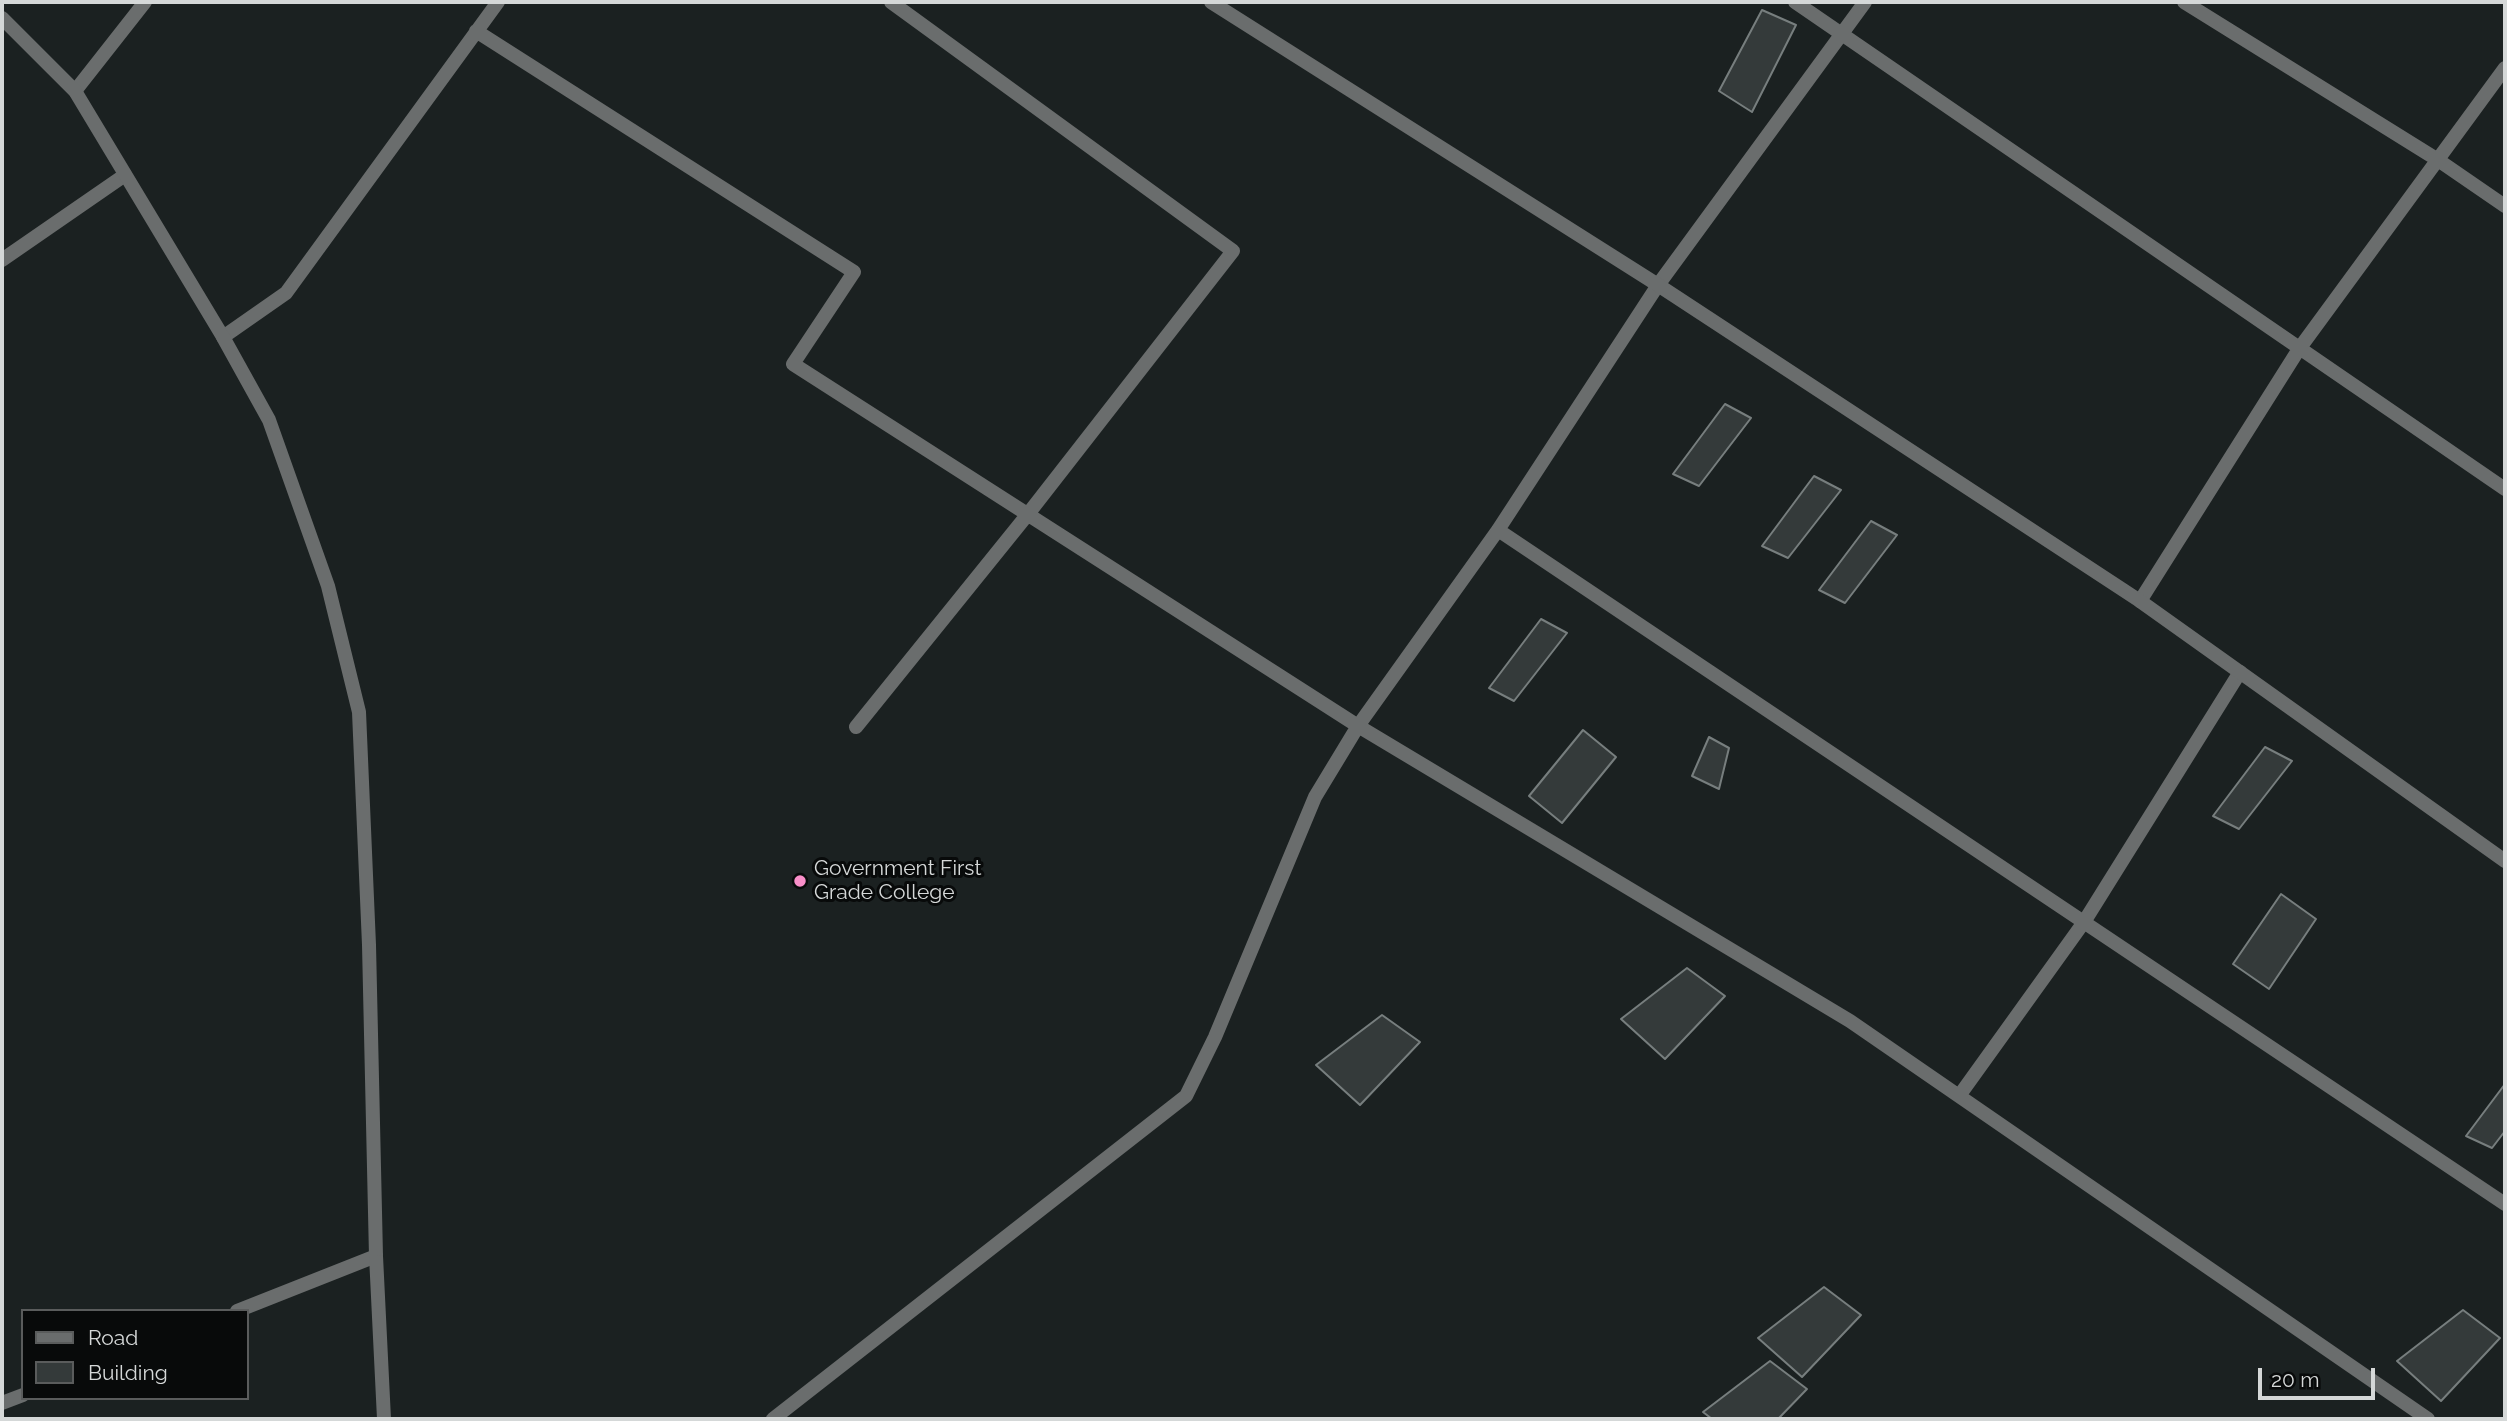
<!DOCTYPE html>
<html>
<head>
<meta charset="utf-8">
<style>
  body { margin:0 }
  #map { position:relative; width:2507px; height:1421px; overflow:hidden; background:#1b2121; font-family:Raleway,sans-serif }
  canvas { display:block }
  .frame { position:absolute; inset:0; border:4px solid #d5d8d8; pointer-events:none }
  .legend { position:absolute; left:21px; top:1309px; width:228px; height:91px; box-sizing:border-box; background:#080a0a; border:2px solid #5a5c5c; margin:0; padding:9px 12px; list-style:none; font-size:21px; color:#d5d8d8 }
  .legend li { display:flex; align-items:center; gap:14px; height:35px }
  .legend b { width:35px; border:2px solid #5a5c5c }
  .scale { position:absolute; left:2258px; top:1368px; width:117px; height:32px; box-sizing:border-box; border:4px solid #d5d8d8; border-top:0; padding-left:9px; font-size:21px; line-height:24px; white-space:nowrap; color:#d5d8d8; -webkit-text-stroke:5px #080a0a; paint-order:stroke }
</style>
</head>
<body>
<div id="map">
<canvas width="2507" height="1421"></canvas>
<div class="frame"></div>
<ul class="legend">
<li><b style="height:9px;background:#6a6d6d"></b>Road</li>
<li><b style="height:19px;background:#343a3a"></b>Building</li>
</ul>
<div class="scale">20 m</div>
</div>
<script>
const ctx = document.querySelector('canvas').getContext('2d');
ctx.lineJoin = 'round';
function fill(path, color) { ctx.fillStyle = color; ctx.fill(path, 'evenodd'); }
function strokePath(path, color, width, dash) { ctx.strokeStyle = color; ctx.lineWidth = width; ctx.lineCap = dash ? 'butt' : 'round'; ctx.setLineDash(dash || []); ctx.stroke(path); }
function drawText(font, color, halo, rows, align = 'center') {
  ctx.font = font + ' Raleway,sans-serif'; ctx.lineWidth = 6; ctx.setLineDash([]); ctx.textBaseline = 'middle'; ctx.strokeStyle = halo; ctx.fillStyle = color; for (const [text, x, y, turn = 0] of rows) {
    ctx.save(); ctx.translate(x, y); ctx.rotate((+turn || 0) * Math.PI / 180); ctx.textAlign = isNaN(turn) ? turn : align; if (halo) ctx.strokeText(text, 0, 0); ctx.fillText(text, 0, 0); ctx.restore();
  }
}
const building = new Path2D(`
  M 1762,10 L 1796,25 L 1752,112 L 1719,91 Z
  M 1725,404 L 1751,418 L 1699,486 L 1673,474 Z
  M 1814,476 L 1841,490 L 1788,558 L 1762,546 Z
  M 1871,521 L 1897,535 L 1845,603 L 1819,590 Z
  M 1541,619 L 1567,633 L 1514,701 L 1489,688 Z
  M 1583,730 L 1616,757 L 1562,823 L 1529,796 Z
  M 1709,737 L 1729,748 L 1719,789 L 1692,776 Z
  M 2265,747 L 2292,761 L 2239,829 L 2213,816 Z
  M 2281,894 L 2316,919 L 2269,989 L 2233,964 Z
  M 1687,968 L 1725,996 L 1665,1059 L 1621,1019 Z
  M 1382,1015 L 1420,1042 L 1360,1105 L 1316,1065 Z
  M 2505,1084 L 2505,1131 L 2492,1148 L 2466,1136 Z
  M 1824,1287 L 1861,1315 L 1802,1377 L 1758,1338 Z
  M 2463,1310 L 2500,1338 L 2441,1401 L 2397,1361 Z
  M 1770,1361 L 1807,1389 L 1778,1419 L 1712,1419 L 1703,1412 Z`);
const minor = new Path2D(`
  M 1795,2 L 2505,489
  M 2184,2 L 2438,160 L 2505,206
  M 476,31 L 854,272 L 793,364 L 1358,726 L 1850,1021 L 2428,1419
  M 75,91 L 145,2
  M 2,260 L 125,175
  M 223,337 L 286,293 L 498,2
  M 1498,530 L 2505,1204
  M 2140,601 L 2299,349 L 2505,68
  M 856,727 L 1028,514 L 1233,251 L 891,2
  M 1959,1096 L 2084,922 L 2240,672
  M 237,1311 L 376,1256
  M 2,1403 L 23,1395
  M 773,1419 L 1186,1096 L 1215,1037 L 1315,797 L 1358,726 L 1498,530 L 1658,285 L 1865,2`);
const tertiary = new Path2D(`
  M 1211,2 L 1658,285 L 2140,601 L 2505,861
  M 2,18 L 75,91 L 223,337 L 269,420 L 328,586 L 359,712 L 369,945 L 376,1256 L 384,1419`);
const markers = [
  [800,881,7,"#f98fc9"]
];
const poiNames = [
  ["Government First",814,869],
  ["Grade College",814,893]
];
fill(building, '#343a3a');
strokePath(building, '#777e7e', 2);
strokePath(minor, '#6a6d6d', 14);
strokePath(tertiary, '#6a6d6d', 14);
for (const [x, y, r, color] of markers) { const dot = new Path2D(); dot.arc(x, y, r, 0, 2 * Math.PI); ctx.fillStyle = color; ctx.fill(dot); strokePath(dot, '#080a0a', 2.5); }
drawText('21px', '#d5d8d8', '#080a0a', poiNames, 'left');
</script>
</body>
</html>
